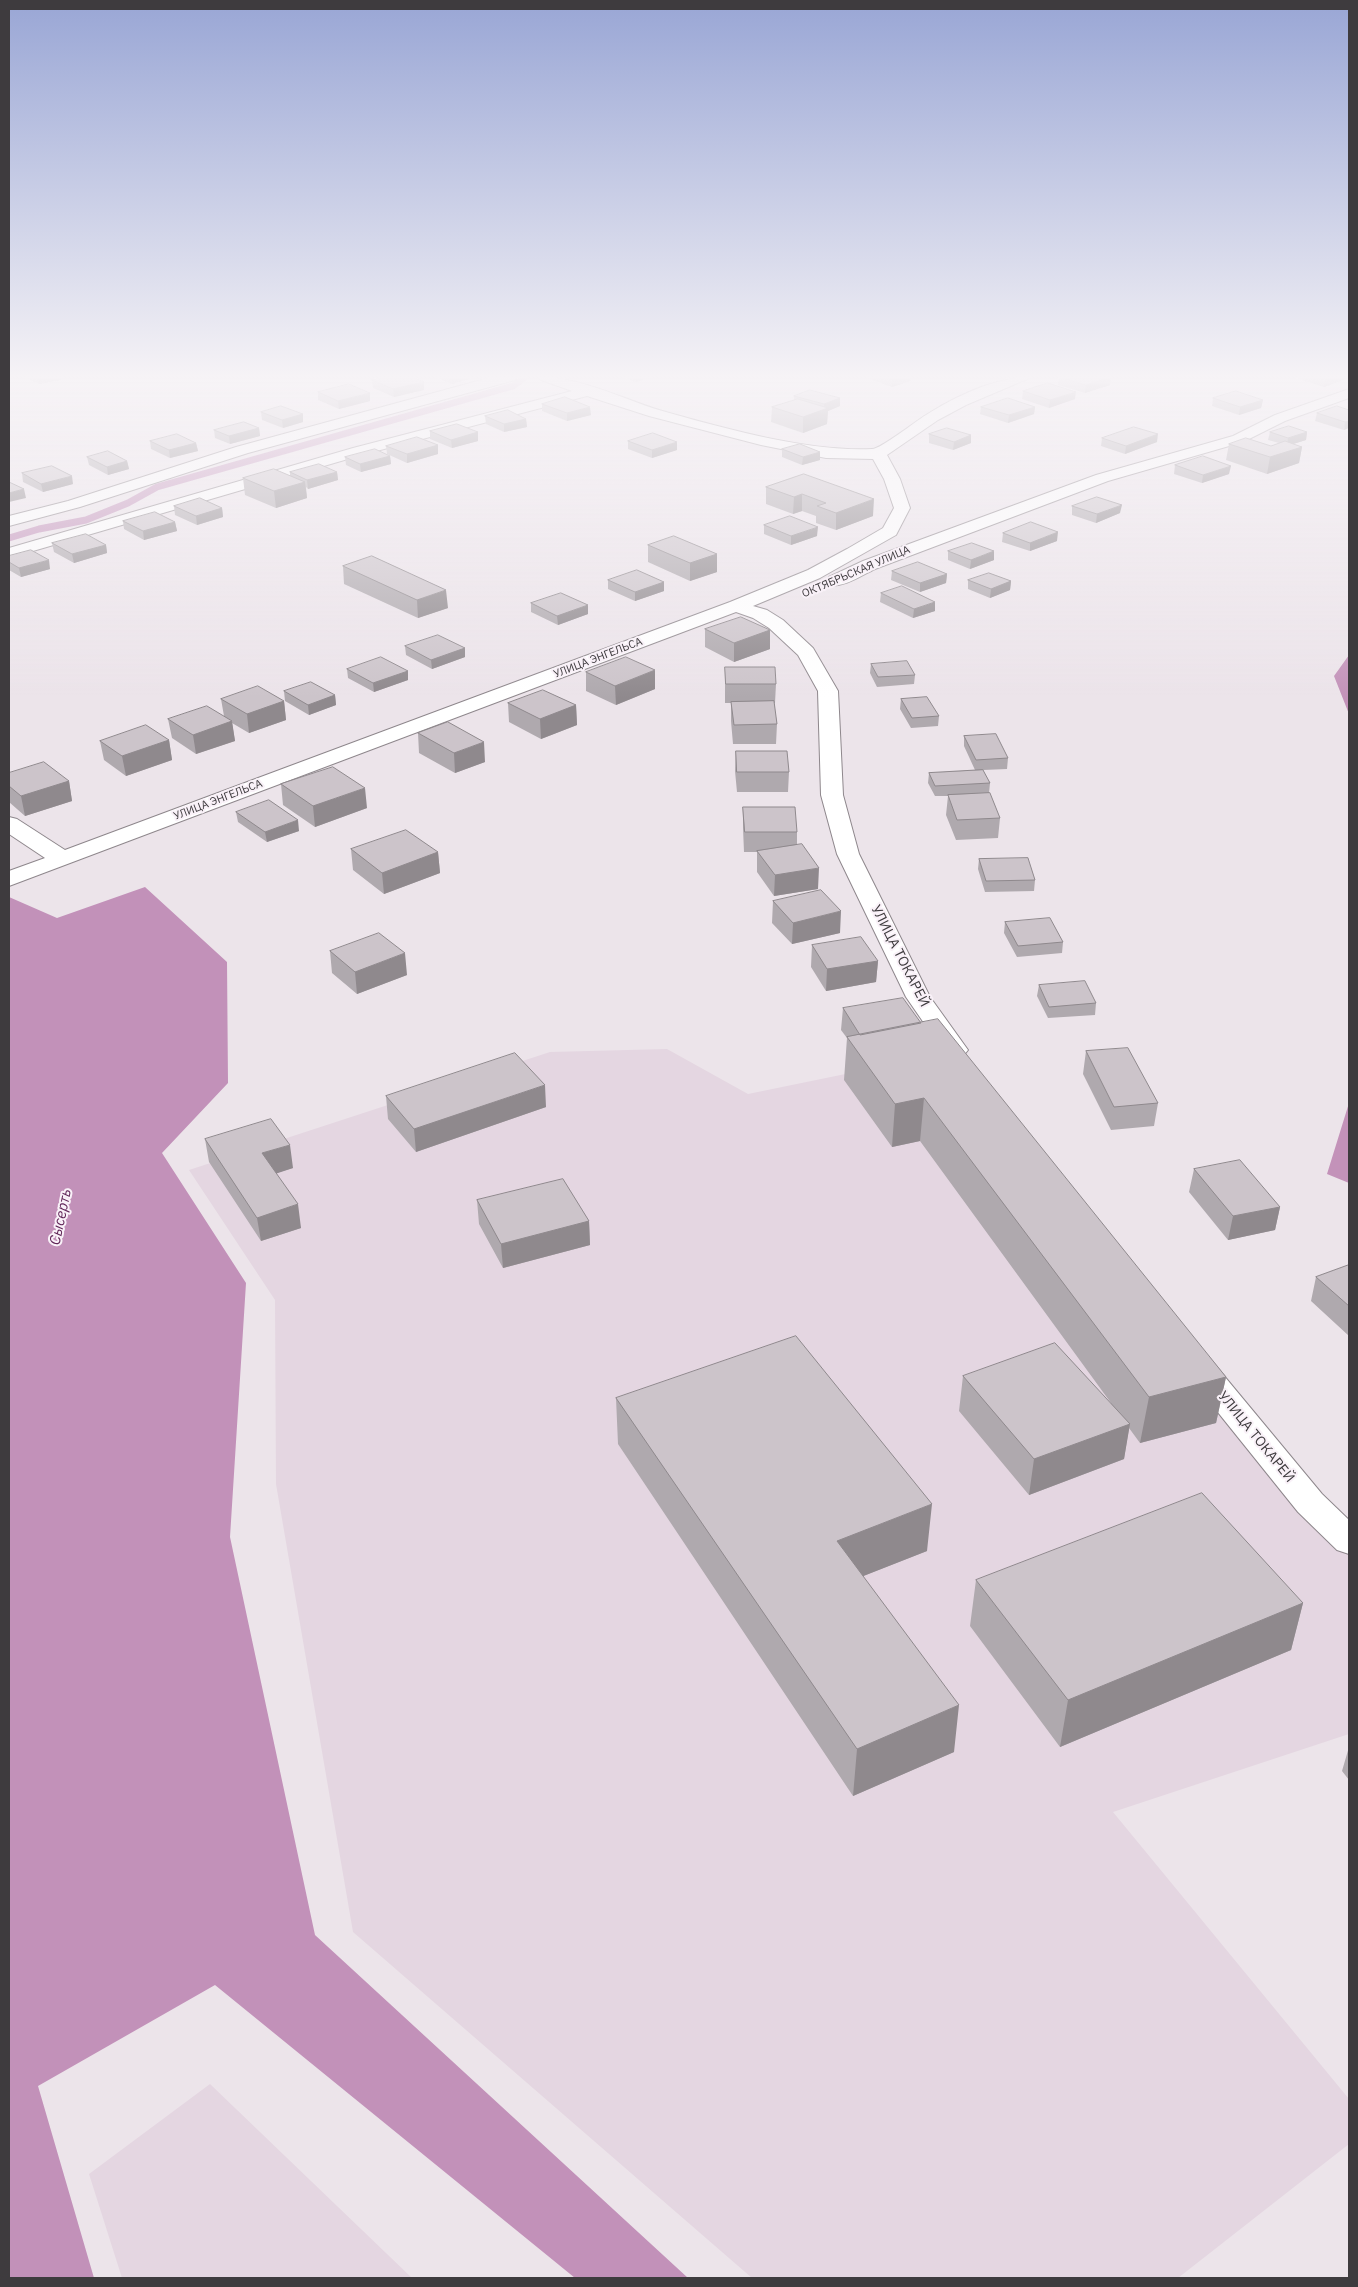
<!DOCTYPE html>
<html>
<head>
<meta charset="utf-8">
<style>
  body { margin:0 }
  #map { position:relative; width:1358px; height:2287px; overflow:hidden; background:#ece4ea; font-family:"IBM Plex Sans",sans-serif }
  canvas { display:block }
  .frame { position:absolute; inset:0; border:10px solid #3e3b3e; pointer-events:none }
</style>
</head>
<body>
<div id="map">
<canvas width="1358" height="2287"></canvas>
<div class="frame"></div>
</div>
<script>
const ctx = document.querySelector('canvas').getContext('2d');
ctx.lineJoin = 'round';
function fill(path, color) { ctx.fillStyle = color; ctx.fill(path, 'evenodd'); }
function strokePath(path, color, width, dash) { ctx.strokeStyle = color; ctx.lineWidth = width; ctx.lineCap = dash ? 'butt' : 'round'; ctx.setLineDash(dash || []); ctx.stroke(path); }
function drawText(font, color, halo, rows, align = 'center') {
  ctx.font = font + ' "IBM Plex Sans",sans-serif'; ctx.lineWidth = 4; ctx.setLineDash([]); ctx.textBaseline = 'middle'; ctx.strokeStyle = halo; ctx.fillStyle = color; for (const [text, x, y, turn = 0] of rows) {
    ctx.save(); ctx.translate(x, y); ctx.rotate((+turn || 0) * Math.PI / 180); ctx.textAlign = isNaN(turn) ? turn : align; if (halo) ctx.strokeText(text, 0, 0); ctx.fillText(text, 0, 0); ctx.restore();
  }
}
const built = new Path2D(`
  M 667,1049 L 748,1094 L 938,1055 L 1349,1551 L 1349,1734 L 1113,1812 L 1349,2099 L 1349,2144 L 1178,2278 L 752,2278 L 353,1932 L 276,1484 L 275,1300 L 189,1170 L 550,1052 Z
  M 210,2084 L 412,2278 L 122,2278 L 89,2174 Z`);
const forest = new Path2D(`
  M 1349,655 L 1349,714 L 1334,676 Z
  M 1349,1103 L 1349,1183 L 1327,1174 Z`);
const water = new Path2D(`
  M 145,887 L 227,962 L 228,1083 L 162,1153 L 246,1283 L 230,1537 L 315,1935 L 688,2278 L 575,2278 L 215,1985 L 38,2086 L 94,2278 L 9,2278 L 9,897 L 57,918 Z`);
const stream = new Path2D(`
  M 9,538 L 39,529 L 86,520 L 128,503 L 157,487 L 513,386 L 524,378`);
const minor = new Path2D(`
  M 492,377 L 517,377 L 515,380 L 248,453 L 80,507 L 9,526 L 9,516 L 68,501 L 236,447 Z
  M 539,377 C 581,377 620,398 659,410 C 722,428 808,452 872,449 C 881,449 916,421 926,415 C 956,396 996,377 1032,377 L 966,405 L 938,420 L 887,455 L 900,479 L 910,508 L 896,535 L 820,578 L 753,606 L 767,610 L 783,620 L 813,648 L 838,691 L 843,795 L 859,854 L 930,997 L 968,1050 L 964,1055 L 955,1058 L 946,1055 L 906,997 L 837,854 L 821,795 L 818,691 L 798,655 L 769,628 L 753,618 L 736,612 L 9,886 L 9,871 L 45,858 L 9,834 L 9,817 L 17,819 L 65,850 L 730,602 L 808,570 L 847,549 L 883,528 L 894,508 L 884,479 L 873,459 L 826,458 L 761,445 L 649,416 L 587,396 L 365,454 L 9,558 L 9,548 L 353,448 L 572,391 L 541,380 Z
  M 1349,389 L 1349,398 L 1285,421 L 1243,442 L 1108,481 L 875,569 C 862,575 844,588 829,585 L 826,581 L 829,577 L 863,561 L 1096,475 L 1233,436 L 1275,415 Z
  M 1199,1356 L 1210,1359 L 1322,1494 L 1349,1520 L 1349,1554 L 1337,1550 L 1298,1512 L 1188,1375 L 1183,1367 L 1188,1359 Z`);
const wall = new Path2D(`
  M 24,377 L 64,377 L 64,379 L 39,384 Z
  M 435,377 L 475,377 L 452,384 Z
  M 623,377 L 651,377 L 636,382 Z
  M 864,377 L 911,377 L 910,381 L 892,387 Z
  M 1059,377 L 1110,385 L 1085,393 L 1058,385 Z
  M 1293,377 L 1349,377 L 1324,387 Z
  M 372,380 L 424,390 L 394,397 L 373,388 Z
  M 1023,391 L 1075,399 L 1049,408 L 1022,399 Z
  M 318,392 L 370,401 L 339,409 L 318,400 Z
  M 794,396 L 840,398 L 840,406 L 828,411 L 827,424 L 803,433 L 771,422 L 772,407 L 794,400 Z
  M 1213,398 L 1263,400 L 1261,408 L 1239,415 L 1212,406 Z
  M 542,404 L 591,415 L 567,421 L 542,411 Z
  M 981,407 L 1035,407 L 1034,414 L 1008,423 L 980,414 Z
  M 1349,410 L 1344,430 L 1315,421 L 1317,413 Z
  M 261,412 L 303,414 L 303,422 L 283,428 L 262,420 Z
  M 485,416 L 526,419 L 527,427 L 504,432 L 486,424 Z
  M 259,428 L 260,436 L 230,444 L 215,438 L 214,430 Z
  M 430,431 L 478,432 L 478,441 L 452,448 L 430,439 Z
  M 1270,432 L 1307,432 L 1306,440 L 1293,444 L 1302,447 L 1299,463 L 1267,474 L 1226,460 L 1229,444 L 1271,446 L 1279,443 L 1268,440 Z
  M 929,434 L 971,435 L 971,443 L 953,450 L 929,443 Z
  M 1102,438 L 1157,442 L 1125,454 L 1101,446 Z
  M 150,441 L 196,443 L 198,451 L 170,458 L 151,449 Z
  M 628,441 L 677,450 L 652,458 L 628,449 Z
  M 438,445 L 438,454 L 407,463 L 387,454 L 386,446 Z
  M 782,449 L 820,460 L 802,465 L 782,457 Z
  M 390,456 L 391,464 L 361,472 L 346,465 L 345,457 Z
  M 87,457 L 127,461 L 129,469 L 108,475 L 89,465 Z
  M 1175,465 L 1229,474 L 1202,483 L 1174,474 Z
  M 290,472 L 337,472 L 338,480 L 308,489 L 306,487 L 307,498 L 276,508 L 245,495 L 243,478 L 290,475 Z
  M 22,473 L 73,484 L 43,492 L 23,482 Z
  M 804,474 L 873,516 L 836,530 L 816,523 L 816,516 L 802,511 L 793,514 L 766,504 L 766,487 Z
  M 174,506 L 222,508 L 223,517 L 197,525 L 175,515 Z
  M 1072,506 L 1120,513 L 1096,523 L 1072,515 Z
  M 123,521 L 175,522 L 177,531 L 144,540 L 124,529 Z
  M 764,525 L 817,536 L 791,545 L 764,534 Z
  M 1003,533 L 1057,541 L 1030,551 L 1002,542 Z
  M 52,543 L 106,545 L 107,553 L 74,563 L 54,552 Z
  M 648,545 L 717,554 L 717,572 L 690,581 L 648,562 Z
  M 948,551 L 994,560 L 970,569 L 948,560 Z
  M 9,556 L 50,569 L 21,577 L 9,570 Z
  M 343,566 L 448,608 L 418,618 L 344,584 Z
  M 892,571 L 947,574 L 946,583 L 920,592 L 891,580 Z
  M 608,580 L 664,582 L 664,591 L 635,601 L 608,589 Z
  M 968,580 L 1011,581 L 1010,590 L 990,598 L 968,589 Z
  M 881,593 L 935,611 L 913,618 L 880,602 Z
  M 531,603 L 588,614 L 558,625 L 531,612 Z
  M 705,629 L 770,630 L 770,649 L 734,662 L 705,647 Z
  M 405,646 L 465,648 L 465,657 L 432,669 L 406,655 Z
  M 871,664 L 915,675 L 914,684 L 877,687 L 870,673 Z
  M 725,667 L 776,684 L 775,703 L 774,703 L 777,724 L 776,744 L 733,744 L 731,721 L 731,703 L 725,703 Z
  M 347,669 L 408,671 L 408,680 L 374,692 L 348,678 Z
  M 586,672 L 655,689 L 616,705 L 586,691 Z
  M 284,691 L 335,695 L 336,705 L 309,715 L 285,701 Z
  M 221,699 L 284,701 L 286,720 L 249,733 L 232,723 L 235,741 L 196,754 L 172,738 L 168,719 L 224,716 Z
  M 901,699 L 939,716 L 938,726 L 911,728 L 900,709 Z
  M 508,703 L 576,705 L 577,725 L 541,739 L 509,722 Z
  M 418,733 L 485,762 L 455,773 L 419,753 Z
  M 964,736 L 1008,758 L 1007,769 L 983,770 L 990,783 L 989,793 L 973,794 L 1000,818 L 998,838 L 956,840 L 946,815 L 948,796 L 935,796 L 928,783 L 929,773 L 975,770 L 964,746 Z
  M 169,740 L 172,760 L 126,776 L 104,760 L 100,741 Z
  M 736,751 L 789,772 L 788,792 L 737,792 L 735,771 Z
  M 9,773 L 69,781 L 72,801 L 25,816 L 9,802 Z
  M 281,784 L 367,808 L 315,827 L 283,805 Z
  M 743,807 L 797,832 L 797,845 L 818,889 L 774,896 L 757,872 L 757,852 L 744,852 L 743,828 Z
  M 236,812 L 299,831 L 267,842 L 238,822 Z
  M 351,849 L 438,852 L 440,873 L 384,894 L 353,870 Z
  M 979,859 L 1035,880 L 1034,891 L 985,892 L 978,869 Z
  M 773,901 L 840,933 L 792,944 L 772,923 Z
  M 1005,922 L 1063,942 L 1062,953 L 1017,957 L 1004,933 Z
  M 812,945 L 878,961 L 876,982 L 826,991 L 811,967 Z
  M 330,951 L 407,975 L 357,994 L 332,973 Z
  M 1039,985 L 1096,1003 L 1095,1015 L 1048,1018 L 1037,996 Z
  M 843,1008 L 921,1023 L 1226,1377 L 1216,1423 L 1140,1443 L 1129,1428 L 1124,1459 L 1029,1495 L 959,1411 L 963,1376 L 1111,1403 L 920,1141 L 892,1147 L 844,1080 L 847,1038 L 841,1030 Z
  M 1086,1051 L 1158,1103 L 1154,1126 L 1111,1130 L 1083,1074 Z
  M 386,1096 L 546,1107 L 416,1152 L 388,1119 Z
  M 205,1139 L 293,1168 L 276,1173 L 301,1228 L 261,1241 L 209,1162 Z
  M 1194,1169 L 1280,1207 L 1275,1230 L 1228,1240 L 1189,1192 Z
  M 477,1200 L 589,1221 L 590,1245 L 503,1268 L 479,1224 Z
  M 1349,1265 L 1349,1336 L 1311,1301 L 1316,1277 Z
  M 616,1398 L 927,1551 L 863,1576 L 954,1752 L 853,1796 L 618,1444 Z
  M 976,1580 L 1303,1603 L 1291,1650 L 1060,1747 L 970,1626 Z
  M 1349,1747 L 1349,1780 L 1342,1771 Z`);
const shadedWall = new Path2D(`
  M 38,377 L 64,377 L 64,379 L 39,384 Z
  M 451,377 L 475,377 L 452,384 Z
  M 636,377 L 651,377 L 636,382 Z
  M 897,377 L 911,377 L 910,381 L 892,387 L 892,379 Z
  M 1111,377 L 1110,385 L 1085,393 L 1086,385 Z
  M 1326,377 L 1349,377 L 1349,378 L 1324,387 Z
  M 424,382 L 424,390 L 394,397 L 393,389 Z
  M 1076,392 L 1075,399 L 1049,408 L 1050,400 Z
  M 370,393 L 370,401 L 339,409 L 338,401 Z
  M 840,398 L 840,406 L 828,411 L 827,424 L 803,433 L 803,417 L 824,409 L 824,404 Z
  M 1263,400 L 1261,408 L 1239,415 L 1240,407 Z
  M 590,407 L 591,415 L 567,421 L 567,413 Z
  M 1035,407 L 1034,414 L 1008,423 L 1009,415 Z
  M 303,414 L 303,422 L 283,428 L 282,420 Z
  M 526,419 L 527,427 L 504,432 L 504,424 Z
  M 1349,421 L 1349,428 L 1344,430 L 1345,422 Z
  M 259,428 L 260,436 L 230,444 L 229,436 Z
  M 478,432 L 478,441 L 452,448 L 451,440 Z
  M 1307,432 L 1306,440 L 1287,446 L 1288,438 Z
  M 1158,434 L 1157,442 L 1125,454 L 1126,446 Z
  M 971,435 L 971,443 L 953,450 L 954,442 Z
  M 677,442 L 677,450 L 652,458 L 652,450 Z
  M 196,443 L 198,451 L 170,458 L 169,450 Z
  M 438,445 L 438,454 L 407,463 L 407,454 Z
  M 1302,447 L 1299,463 L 1267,474 L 1270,457 Z
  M 820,452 L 820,460 L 802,465 L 803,457 Z
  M 390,456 L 391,464 L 361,472 L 360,464 Z
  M 127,461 L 129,469 L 108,475 L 107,467 Z
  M 1231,466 L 1229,474 L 1202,483 L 1203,475 Z
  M 337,472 L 338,480 L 308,489 L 307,480 Z
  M 72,476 L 73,484 L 43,492 L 41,484 Z
  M 305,482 L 307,498 L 276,508 L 274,491 Z
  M 24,489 L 26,498 L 9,502 L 9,493 Z
  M 802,494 L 802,511 L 793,514 L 794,497 Z
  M 874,499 L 873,516 L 836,530 L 836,513 Z
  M 1122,505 L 1120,513 L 1096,523 L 1097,514 Z
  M 222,508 L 223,517 L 197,525 L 196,516 Z
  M 175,522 L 177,531 L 144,540 L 143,531 Z
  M 818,527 L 817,536 L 791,545 L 791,536 Z
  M 1058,532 L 1057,541 L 1030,551 L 1030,543 Z
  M 106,545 L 107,553 L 74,563 L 72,554 Z
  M 994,551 L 994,560 L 970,569 L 971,560 Z
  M 717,554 L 717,572 L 690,581 L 690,563 Z
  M 49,560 L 50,569 L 21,577 L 19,568 Z
  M 947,574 L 946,583 L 920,592 L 920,583 Z
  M 1011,581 L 1010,590 L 990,598 L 991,589 Z
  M 664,582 L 664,591 L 635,601 L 635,592 Z
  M 446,590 L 448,608 L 418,618 L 417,600 Z
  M 935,602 L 935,611 L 913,618 L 914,609 Z
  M 588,605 L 588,614 L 558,625 L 557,616 Z
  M 770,630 L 770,649 L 734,662 L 734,643 Z
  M 465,648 L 465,657 L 432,669 L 431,660 Z
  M 655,670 L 655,689 L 616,705 L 615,686 Z
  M 408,671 L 408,680 L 374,692 L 373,683 Z
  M 335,695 L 336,705 L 309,715 L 308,705 Z
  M 284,701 L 286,720 L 249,733 L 247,714 Z
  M 576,705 L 577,725 L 541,739 L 540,719 Z
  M 232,721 L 235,741 L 196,754 L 193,735 Z
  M 169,740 L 172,760 L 126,776 L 122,756 Z
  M 484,742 L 485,762 L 455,773 L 454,753 Z
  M 69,781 L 72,801 L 25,816 L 21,796 Z
  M 365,788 L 367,808 L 315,827 L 313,806 Z
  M 298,820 L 299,831 L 267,842 L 265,832 Z
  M 438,852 L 440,873 L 384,894 L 382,873 Z
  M 819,868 L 818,889 L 774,896 L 775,875 Z
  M 841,911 L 840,933 L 792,944 L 793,923 Z
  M 405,953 L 407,975 L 357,994 L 355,972 Z
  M 878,961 L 876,982 L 826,991 L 827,969 Z
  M 545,1085 L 546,1107 L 416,1152 L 414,1129 Z
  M 924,1098 L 920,1141 L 892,1147 L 895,1104 Z
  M 290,1145 L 293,1168 L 266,1177 L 262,1153 Z
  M 298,1204 L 301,1228 L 261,1241 L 257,1218 Z
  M 1280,1207 L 1275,1230 L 1228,1240 L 1233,1216 Z
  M 589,1221 L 590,1245 L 503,1268 L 501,1244 Z
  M 1226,1377 L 1216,1423 L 1140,1443 L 1149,1397 Z
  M 1130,1424 L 1124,1459 L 1029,1495 L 1034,1459 Z
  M 932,1504 L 927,1551 L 833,1588 L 837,1541 Z
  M 1303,1603 L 1291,1650 L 1060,1747 L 1068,1700 Z
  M 959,1705 L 954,1752 L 853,1796 L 857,1749 Z`);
const building = new Path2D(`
  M 384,377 L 413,377 L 424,382 L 393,389 L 372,380 Z
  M 1060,377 L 1110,377 L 1086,385 Z
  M 1048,383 L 1076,392 L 1050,400 L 1023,391 Z
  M 349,384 L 370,393 L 338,401 L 318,392 Z
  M 810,390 L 840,398 L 824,404 L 794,396 Z
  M 1236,391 L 1263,400 L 1240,407 L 1213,398 Z
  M 565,397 L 590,407 L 567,413 L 542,404 Z
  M 1008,398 L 1035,407 L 1009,415 L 981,407 Z
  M 798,399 L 828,408 L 803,417 L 772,407 Z
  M 281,406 L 303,414 L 282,420 L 261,412 Z
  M 1337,406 L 1349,410 L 1349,421 L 1345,422 L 1317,413 Z
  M 508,410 L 526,419 L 504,424 L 485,416 Z
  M 244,422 L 259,428 L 229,436 L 214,430 Z
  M 457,424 L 478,432 L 451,440 L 430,431 Z
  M 1289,426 L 1307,432 L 1288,438 L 1270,432 Z
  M 1134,427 L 1158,434 L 1126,446 L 1102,438 Z
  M 947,428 L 971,435 L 954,442 L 929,434 Z
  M 653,433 L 677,442 L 652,450 L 628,441 Z
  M 177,434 L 196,443 L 169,450 L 150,441 Z
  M 417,437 L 438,445 L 407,454 L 386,446 Z
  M 1246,438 L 1271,446 L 1285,441 L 1302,447 L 1270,457 L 1229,444 Z
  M 800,444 L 820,452 L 803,457 L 782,449 Z
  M 375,449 L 390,456 L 360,464 L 345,457 Z
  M 108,451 L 127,461 L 107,467 L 87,457 Z
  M 1203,456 L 1231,466 L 1203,475 L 1175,465 Z
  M 319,464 L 337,472 L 307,480 L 290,472 Z
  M 52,466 L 72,476 L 41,484 L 22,473 Z
  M 274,469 L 305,482 L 274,491 L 243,478 Z
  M 804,474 L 874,499 L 836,513 L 817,506 L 826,503 L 802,494 L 794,497 L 766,487 Z
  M 9,482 L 24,489 L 9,493 Z
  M 1097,497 L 1122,505 L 1097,514 L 1072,506 Z
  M 200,498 L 222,508 L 196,516 L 174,506 Z
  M 155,512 L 175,522 L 143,531 L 123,521 Z
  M 790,516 L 818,527 L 791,536 L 764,525 Z
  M 1031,522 L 1058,532 L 1030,543 L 1003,533 Z
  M 86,534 L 106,545 L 72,554 L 52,543 Z
  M 674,536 L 717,554 L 690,563 L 648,545 Z
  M 972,543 L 994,551 L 971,560 L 948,551 Z
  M 31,550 L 49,560 L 19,568 L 9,562 L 9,556 Z
  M 372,556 L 446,590 L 417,600 L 343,566 Z
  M 918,562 L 947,574 L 920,583 L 892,571 Z
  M 637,570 L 664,582 L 635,592 L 608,580 Z
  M 989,573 L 1011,581 L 991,589 L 968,580 Z
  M 902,586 L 935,602 L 914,609 L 881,593 Z
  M 561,593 L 588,605 L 557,616 L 531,603 Z
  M 741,617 L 770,630 L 734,643 L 705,629 Z
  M 438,635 L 465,648 L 431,660 L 405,646 Z
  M 381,657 L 408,671 L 373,683 L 347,669 Z
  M 626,657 L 655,670 L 615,686 L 586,672 Z
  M 907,661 L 915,675 L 878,677 L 871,664 Z
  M 725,667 L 775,667 L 776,684 L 726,684 Z
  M 311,682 L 335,695 L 308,705 L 284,691 Z
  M 258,686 L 284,701 L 247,714 L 221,699 Z
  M 543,690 L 576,705 L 540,719 L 508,703 Z
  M 927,697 L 939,716 L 912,718 L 901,699 Z
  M 774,701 L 777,724 L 734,725 L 731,702 Z
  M 207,706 L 232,721 L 193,735 L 168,719 Z
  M 448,722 L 484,742 L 454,753 L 418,733 Z
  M 146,725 L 169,740 L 122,756 L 100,741 Z
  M 996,734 L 1008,758 L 976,760 L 964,736 Z
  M 736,751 L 787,751 L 789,772 L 737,772 Z
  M 44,762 L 69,781 L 21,796 L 9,786 L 9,773 Z
  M 333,767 L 365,788 L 313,806 L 281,784 Z
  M 983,770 L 990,783 L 935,786 L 929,773 Z
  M 990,793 L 1000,818 L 957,820 L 948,795 Z
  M 269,800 L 298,820 L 265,832 L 236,812 Z
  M 743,807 L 795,807 L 797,832 L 745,832 Z
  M 406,830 L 438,852 L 382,873 L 351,849 Z
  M 802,844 L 819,868 L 775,875 L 757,851 Z
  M 1028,858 L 1035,880 L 986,881 L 979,859 Z
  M 821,890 L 841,911 L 793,923 L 773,901 Z
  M 1050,918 L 1063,942 L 1018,946 L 1005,922 Z
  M 379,933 L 405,953 L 355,972 L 330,951 Z
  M 861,937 L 878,961 L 827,969 L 812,945 Z
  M 1085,981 L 1096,1003 L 1049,1007 L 1039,985 Z
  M 903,998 L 921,1023 L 860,1035 L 843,1008 Z
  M 938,1019 L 1226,1377 L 1149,1397 L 924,1098 L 895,1104 L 847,1037 Z
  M 1128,1048 L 1158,1103 L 1114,1107 L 1086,1051 Z
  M 515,1053 L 545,1085 L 414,1129 L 386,1096 Z
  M 271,1119 L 290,1145 L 262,1153 L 298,1204 L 257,1218 L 205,1139 Z
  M 1240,1160 L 1280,1207 L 1233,1216 L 1194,1169 Z
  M 563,1179 L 589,1221 L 501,1244 L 477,1200 Z
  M 1349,1265 L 1349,1306 L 1316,1277 Z
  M 796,1336 L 932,1504 L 837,1541 L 959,1705 L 857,1749 L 616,1398 Z
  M 1055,1343 L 1130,1424 L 1034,1459 L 963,1376 Z
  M 1202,1493 L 1303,1603 L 1068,1700 L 976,1580 Z`);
const farStreetnames = [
  ["ОКТЯБРЬСКАЯ УЛИЦА",856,572,-23],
  ["УЛИЦА ЭНГЕЛЬСА",598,658,-21],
  ["УЛИЦА ЭНГЕЛЬСА",218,800,-21]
];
const streetNames = [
  ["УЛИЦА ТОКАРЕЙ",900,956,63],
  ["УЛИЦА ТОКАРЕЙ",1256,1437,51]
];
const waterNames = [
  ["Сысерть",61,1217,-78]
];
fill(built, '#e4d6e1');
fill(forest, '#c392b9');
fill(water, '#c291b9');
strokePath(stream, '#c291b9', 7);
strokePath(minor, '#8e878c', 2);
fill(minor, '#fff');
fill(wall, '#afa9ae');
fill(shadedWall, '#8f898d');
fill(building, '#ccc4ca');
strokePath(building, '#8f898d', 1);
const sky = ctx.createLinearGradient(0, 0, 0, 698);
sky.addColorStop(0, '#99a6d5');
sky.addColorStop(0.54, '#f6f3f6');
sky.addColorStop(1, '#f6f3f600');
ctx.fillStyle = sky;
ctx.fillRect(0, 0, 1358, 698);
drawText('11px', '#3e3b3e', '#f9f1f8', farStreetnames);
drawText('14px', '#3e3b3e', '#f9f1f8', streetNames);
drawText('italic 15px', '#612759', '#f9f1f8', waterNames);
</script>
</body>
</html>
